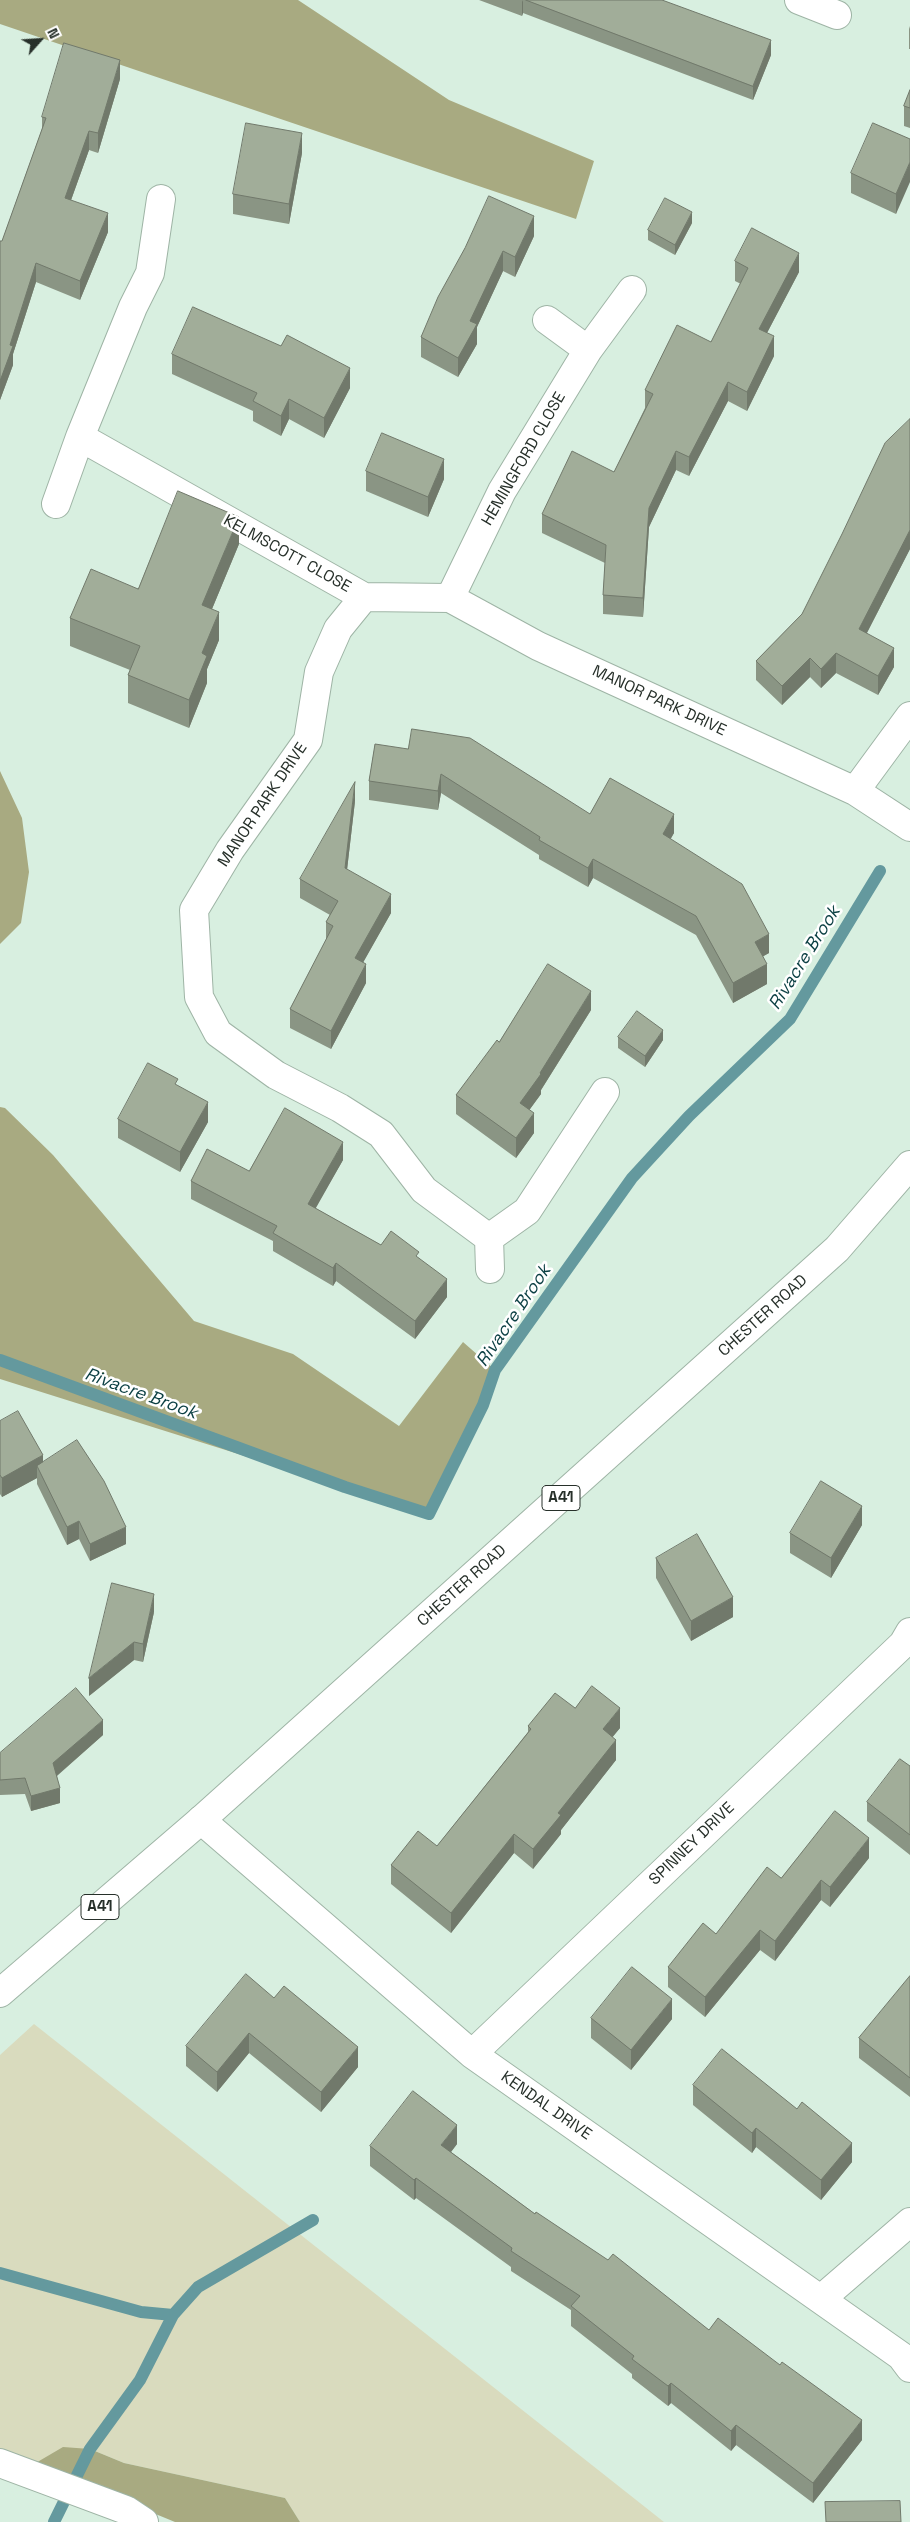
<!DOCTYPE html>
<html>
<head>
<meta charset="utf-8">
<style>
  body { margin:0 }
  #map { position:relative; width:910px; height:2522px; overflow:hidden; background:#d8efe0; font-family:"Space Grotesk",sans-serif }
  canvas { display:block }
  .north { position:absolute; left:15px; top:15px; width:50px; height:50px; -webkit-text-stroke:4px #fff; paint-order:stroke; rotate:64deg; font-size:14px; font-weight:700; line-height:20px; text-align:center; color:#27302a }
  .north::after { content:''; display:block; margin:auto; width:18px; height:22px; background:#27302a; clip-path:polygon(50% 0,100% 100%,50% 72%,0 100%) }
</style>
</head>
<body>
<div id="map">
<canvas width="910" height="2522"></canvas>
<div class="north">N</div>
</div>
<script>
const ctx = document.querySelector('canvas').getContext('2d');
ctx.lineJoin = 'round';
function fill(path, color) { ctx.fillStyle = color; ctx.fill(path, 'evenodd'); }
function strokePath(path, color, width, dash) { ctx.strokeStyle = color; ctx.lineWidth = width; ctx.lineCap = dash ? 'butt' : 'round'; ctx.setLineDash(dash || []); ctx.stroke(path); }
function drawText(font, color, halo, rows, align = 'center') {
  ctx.font = font + ' "Space Grotesk",sans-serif'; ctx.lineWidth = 5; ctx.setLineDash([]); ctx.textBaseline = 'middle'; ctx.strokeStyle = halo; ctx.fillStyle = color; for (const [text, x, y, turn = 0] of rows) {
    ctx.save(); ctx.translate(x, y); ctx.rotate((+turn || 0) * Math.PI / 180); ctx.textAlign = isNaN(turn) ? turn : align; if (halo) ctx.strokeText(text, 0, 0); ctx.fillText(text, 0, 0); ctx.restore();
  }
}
const green = new Path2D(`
  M 34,2024 L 664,2522 L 300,2522 L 285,2498 L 124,2463 L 90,2449 L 34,2464 L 0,2451 L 0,2055 Z`);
const forest = new Path2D(`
  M 0,0 L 298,0 L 449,100 L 594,161 L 576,219 L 0,24 Z
  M 0,771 L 22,818 L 29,872 L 21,923 L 0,944 Z
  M 0,1107 L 5,1108 L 53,1155 L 194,1321 L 293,1354 L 399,1426 L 463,1342 L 495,1370 L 483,1405 L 429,1514 L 0,1379 Z
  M 63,2447 L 90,2449 L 124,2463 L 285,2498 L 300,2522 L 175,2522 L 34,2464 Z`);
const stream = new Path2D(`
  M 0,1360 L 345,1487 L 429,1514 L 483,1405 L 495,1370 L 632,1178 L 689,1116 L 790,1019 L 880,871
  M 0,2273 L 141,2312 L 173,2315
  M 54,2522 L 90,2449 L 140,2380 L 173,2315 L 198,2287 L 313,2220`);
const minor = new Path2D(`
  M 799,0 L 837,15
  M 161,199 L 150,273 L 133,307 L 80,437 L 364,597
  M 588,350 L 632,290
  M 56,504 L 80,437
  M 450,598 L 502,491 L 588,350 L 547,320
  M 855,791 L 910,716
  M 605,1092 L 527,1211 L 489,1238 L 424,1190 L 381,1134 L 340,1108 L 276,1075 L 218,1033 L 199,997 L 194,910 L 230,850 L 308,740 L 319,672 L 338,629 L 364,597 L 450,598 L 538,646 L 855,791 L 910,827
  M 489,1238 L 490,1269
  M 201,1820 L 472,2054 L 901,2356 L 910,2368
  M 472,2054 L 903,1644 L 910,1632
  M 821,2299 L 910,2222
  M 0,2463 L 126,2510 L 144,2522`);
const major = new Path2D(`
  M 0,1993 L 201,1820 L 837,1249 L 910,1165`);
const wall = new Path2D(`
  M 479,0 L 662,0 L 771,55 L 753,100 L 523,13 L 522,16 Z
  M 910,26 L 910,49 L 909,49 L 909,29 Z
  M 120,79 L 98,153 L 89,150 L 71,200 L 108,232 L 80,300 L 36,282 L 13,354 L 13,365 L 0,400 L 0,241 L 2,241 L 42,129 L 42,117 Z
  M 910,90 L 910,128 L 904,126 L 904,106 Z
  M 910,139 L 896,214 L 851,193 L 851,173 Z
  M 302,153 L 289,224 L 233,214 L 233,194 Z
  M 692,223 L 675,255 L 648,240 L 648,230 Z
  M 534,236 L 515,277 L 503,271 L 477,327 L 477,344 L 458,377 L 421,357 L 421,337 L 465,248 Z
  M 735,261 L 799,272 L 767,333 L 774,356 L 747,411 L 728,401 L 689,476 L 676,470 L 649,527 L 643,617 L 603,614 L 603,595 L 605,563 L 542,533 L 542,514 L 614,472 L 645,408 L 645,390 L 711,342 L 741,284 L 735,281 Z
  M 281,346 L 350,388 L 324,438 L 289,419 L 281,436 L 253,421 L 253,411 L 172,374 L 172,354 Z
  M 910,419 L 910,549 L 867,633 L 894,667 L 878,695 L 836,673 L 821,688 L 810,677 L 782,705 L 756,680 L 756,661 L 802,614 Z
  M 366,471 L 444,479 L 428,517 L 366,491 Z
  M 239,544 L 212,609 L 219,640 L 207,669 L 207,683 L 189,728 L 128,703 L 128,675 L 130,670 L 70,646 L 70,618 Z
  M 375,744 L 590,814 L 674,833 L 670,839 L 769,953 L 763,956 L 767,984 L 733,1003 L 696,935 L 593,878 L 588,887 L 539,859 L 539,855 L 441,793 L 438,810 L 369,800 L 369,781 Z
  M 355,801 L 347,870 L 391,913 L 363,962 L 366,983 L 331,1049 L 290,1028 L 290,1009 L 326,940 L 326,922 L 330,915 L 300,898 L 300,879 Z
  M 591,1010 L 541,1090 L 541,1094 L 529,1110 L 534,1133 L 516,1158 L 456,1114 L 456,1095 L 499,1042 Z
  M 618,1037 L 663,1040 L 645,1067 L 618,1048 Z
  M 178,1086 L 208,1122 L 180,1172 L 118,1138 L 118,1119 Z
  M 343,1160 L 315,1208 L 381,1245 L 419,1258 L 447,1297 L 415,1339 L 336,1281 L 333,1286 L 273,1251 L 273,1241 L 191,1199 L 191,1181 L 249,1171 Z
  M 0,1421 L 43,1463 L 126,1544 L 90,1561 L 79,1539 L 67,1545 L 37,1484 L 37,1478 L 2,1497 L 0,1494 Z
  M 862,1525 L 831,1578 L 790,1553 L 790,1533 Z
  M 656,1558 L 733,1617 L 691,1641 L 656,1578 Z
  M 154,1612 L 143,1662 L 134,1660 L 89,1696 Z
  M 575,1708 L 620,1728 L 612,1737 L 616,1760 L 561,1830 L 561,1834 L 533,1869 L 514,1853 L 451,1933 L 391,1884 L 391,1865 L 437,1846 L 528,1732 L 528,1726 Z
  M 103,1735 L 57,1776 L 60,1803 L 31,1811 L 25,1794 L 0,1795 L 0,1753 Z
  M 910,1766 L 910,1855 L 867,1821 L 867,1802 Z
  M 869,1858 L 830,1907 L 821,1900 L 775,1961 L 760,1950 L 705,2017 L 668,1987 L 668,1967 L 716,1934 L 781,1878 Z
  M 910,1976 L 910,2097 L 859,2058 L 859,2038 Z
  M 274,1998 L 358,2067 L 321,2112 L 249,2053 L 217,2092 L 186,2066 L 186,2046 Z
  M 591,2018 L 672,2019 L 631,2070 L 591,2038 Z
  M 693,2085 L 797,2109 L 852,2162 L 821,2200 L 756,2147 L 752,2153 L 693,2105 Z
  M 457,2144 L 451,2152 L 535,2214 L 709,2330 L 862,2440 L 813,2503 L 736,2445 L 731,2451 L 671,2403 L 668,2406 L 632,2378 L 632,2374 L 571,2326 L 571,2310 L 511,2271 L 511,2267 L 416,2198 L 414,2200 L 370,2166 L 370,2146 Z`);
const shadedWall = new Path2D(`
  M 523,0 L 523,13 L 522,16 L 522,2 Z
  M 771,40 L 771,55 L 753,100 L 753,86 Z
  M 120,60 L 120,79 L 98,153 L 98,133 Z
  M 89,131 L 89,150 L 65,217 L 65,198 Z
  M 302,133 L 302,153 L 289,224 L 289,204 Z
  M 910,162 L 910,182 L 896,214 L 896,194 Z
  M 692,212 L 692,223 L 675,255 L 675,245 Z
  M 108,213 L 108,232 L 80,300 L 80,281 Z
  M 534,216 L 534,236 L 515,277 L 515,257 Z
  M 503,251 L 503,271 L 477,327 L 477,344 L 458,377 L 458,358 L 470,321 Z
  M 799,253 L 799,272 L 759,348 L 759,329 Z
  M 36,263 L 36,282 L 13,354 L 13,365 L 0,400 L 0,381 L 10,345 Z
  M 774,336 L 774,356 L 747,411 L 747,392 Z
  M 350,368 L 350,388 L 324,438 L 324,418 Z
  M 728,382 L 728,401 L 689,476 L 689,457 Z
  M 289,399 L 289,419 L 281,436 L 281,416 Z
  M 676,451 L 676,470 L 649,527 L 643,617 L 643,598 L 649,508 Z
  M 444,459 L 444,479 L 428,517 L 428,497 Z
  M 239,517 L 239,544 L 202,633 L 202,605 Z
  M 910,530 L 910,549 L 859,648 L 859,629 Z
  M 219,612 L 219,640 L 207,669 L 207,683 L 189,728 L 189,700 L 202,653 Z
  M 894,648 L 894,667 L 878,695 L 878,676 Z
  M 836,653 L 836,673 L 821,688 L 821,669 Z
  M 810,658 L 810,677 L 782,705 L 782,686 Z
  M 441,774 L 441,793 L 438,810 L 438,791 Z
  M 355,782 L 355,801 L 345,887 L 345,868 Z
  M 674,814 L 674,833 L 663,853 L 663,834 Z
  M 593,859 L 593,878 L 588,887 L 588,868 Z
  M 391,894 L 391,913 L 355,977 L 355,958 Z
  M 769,934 L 769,953 L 755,961 L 755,942 Z
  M 366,964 L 366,983 L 331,1049 L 331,1031 Z
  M 767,964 L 767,984 L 733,1003 L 733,983 Z
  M 591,991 L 591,1010 L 541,1090 L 541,1094 L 520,1123 L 520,1103 L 540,1073 Z
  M 663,1030 L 663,1040 L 645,1067 L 645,1056 Z
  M 208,1102 L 208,1122 L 180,1172 L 180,1152 Z
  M 534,1113 L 534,1133 L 516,1158 L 516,1138 Z
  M 343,1142 L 343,1160 L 308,1222 L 308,1204 Z
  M 336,1263 L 336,1281 L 333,1286 L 333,1268 Z
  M 447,1279 L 447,1297 L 415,1339 L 415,1321 Z
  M 43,1455 L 43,1474 L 37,1466 L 37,1478 L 2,1497 L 2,1478 Z
  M 862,1506 L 862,1525 L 831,1578 L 831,1558 Z
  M 79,1521 L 79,1539 L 67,1545 L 67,1527 Z
  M 126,1527 L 126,1544 L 90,1561 L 90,1544 Z
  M 154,1594 L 154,1612 L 143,1662 L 143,1644 Z
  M 733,1597 L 733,1617 L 691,1641 L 691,1621 Z
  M 134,1642 L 134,1660 L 89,1696 L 89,1678 Z
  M 620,1708 L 620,1728 L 603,1749 L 603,1729 Z
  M 103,1720 L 103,1735 L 53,1779 L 53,1763 Z
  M 616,1740 L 616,1760 L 561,1830 L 561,1834 L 533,1869 L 533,1849 L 558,1813 Z
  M 60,1788 L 60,1803 L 31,1811 L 31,1796 Z
  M 514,1834 L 514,1853 L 451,1933 L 451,1913 Z
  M 869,1838 L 869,1858 L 830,1907 L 830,1887 Z
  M 821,1880 L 821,1900 L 775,1961 L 775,1941 Z
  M 760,1930 L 760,1950 L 705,2017 L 705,1997 Z
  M 672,1999 L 672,2019 L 631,2070 L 631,2050 Z
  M 249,2033 L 249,2053 L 217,2092 L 217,2072 Z
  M 358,2047 L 358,2067 L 321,2112 L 321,2092 Z
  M 457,2125 L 457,2144 L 441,2165 L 441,2145 Z
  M 756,2128 L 756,2147 L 752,2153 L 752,2133 Z
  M 852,2143 L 852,2162 L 821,2200 L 821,2180 Z
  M 416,2178 L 416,2198 L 414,2200 L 414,2180 Z
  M 671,2383 L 671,2403 L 668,2406 L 668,2386 Z
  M 862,2420 L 862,2440 L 813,2503 L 813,2483 Z
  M 736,2425 L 736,2445 L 731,2451 L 731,2431 Z`);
const building = new Path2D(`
  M 526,0 L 662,0 L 771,40 L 753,86 Z
  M 64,43 L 120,60 L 98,133 L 89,131 L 65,198 L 108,213 L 80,281 L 36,263 L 10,345 L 13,346 L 0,381 L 0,241 L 2,241 L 46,118 L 42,117 Z
  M 910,90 L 910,108 L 904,106 Z
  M 246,123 L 302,133 L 289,204 L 233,194 Z
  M 873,123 L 910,139 L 910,162 L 896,194 L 851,173 Z
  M 489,196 L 534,216 L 515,257 L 503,251 L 470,321 L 477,324 L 458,358 L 421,337 L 438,297 L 465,248 Z
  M 665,198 L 692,212 L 675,245 L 648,230 Z
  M 752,228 L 799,253 L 759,329 L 774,336 L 747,392 L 728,382 L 689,457 L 676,451 L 649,508 L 643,598 L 603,595 L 606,545 L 542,514 L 572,451 L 614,472 L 653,394 L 645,390 L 677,325 L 711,342 L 748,268 L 735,261 Z
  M 193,307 L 281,346 L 287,335 L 350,368 L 324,418 L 289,399 L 281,416 L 253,401 L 257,393 L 172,354 Z
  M 910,419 L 910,530 L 859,629 L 894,648 L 878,676 L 836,653 L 821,669 L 810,658 L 782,686 L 756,661 L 802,614 L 842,534 L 885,443 Z
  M 382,433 L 444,459 L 428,497 L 366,471 Z
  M 178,491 L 239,517 L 202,605 L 219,612 L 202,653 L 207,656 L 189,700 L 128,675 L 140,646 L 70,618 L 91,569 L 138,589 Z
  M 412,729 L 470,738 L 590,814 L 610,778 L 674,814 L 663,834 L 742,884 L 769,934 L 755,942 L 767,964 L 733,983 L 696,916 L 593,859 L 588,868 L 539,840 L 540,837 L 441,774 L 438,791 L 369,781 L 375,744 L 408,749 Z
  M 355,782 L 345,868 L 391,894 L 355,958 L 366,964 L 331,1031 L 290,1009 L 333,926 L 326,922 L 338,901 L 300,879 Z
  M 548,964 L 591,991 L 540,1073 L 541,1074 L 520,1103 L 534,1113 L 516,1138 L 456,1095 L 497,1040 L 499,1042 Z
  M 637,1011 L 663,1030 L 645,1056 L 618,1037 Z
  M 148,1063 L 178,1079 L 175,1084 L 208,1102 L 180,1152 L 118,1119 Z
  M 285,1108 L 343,1142 L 308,1204 L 381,1245 L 391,1231 L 419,1252 L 416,1256 L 447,1279 L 415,1321 L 336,1263 L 333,1268 L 273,1233 L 277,1226 L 191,1181 L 207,1149 L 249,1171 Z
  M 18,1411 L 43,1455 L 2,1478 L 0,1475 L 0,1421 Z
  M 77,1440 L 104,1481 L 126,1527 L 90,1544 L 79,1521 L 67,1527 L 37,1466 Z
  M 821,1481 L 862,1506 L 831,1558 L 790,1533 Z
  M 697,1534 L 733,1597 L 691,1621 L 656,1558 Z
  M 112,1583 L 154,1594 L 143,1644 L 134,1642 L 89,1678 Z
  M 592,1686 L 620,1708 L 603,1729 L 616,1740 L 558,1813 L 561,1815 L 533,1849 L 514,1834 L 451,1913 L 391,1865 L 418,1831 L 437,1846 L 531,1729 L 528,1726 L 555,1693 L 575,1708 Z
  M 76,1688 L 103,1720 L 53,1763 L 60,1788 L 31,1796 L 25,1778 L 0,1780 L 0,1753 Z
  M 900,1759 L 910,1766 L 910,1835 L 867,1802 Z
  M 835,1811 L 869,1838 L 830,1887 L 821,1880 L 775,1941 L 760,1930 L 705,1997 L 668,1967 L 703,1923 L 716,1934 L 767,1867 L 781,1878 Z
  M 632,1967 L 672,1999 L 631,2050 L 591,2018 Z
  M 246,1974 L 274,1998 L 284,1986 L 358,2047 L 321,2092 L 249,2033 L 217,2072 L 186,2046 Z
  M 910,1976 L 910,2078 L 859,2038 Z
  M 722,2049 L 797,2109 L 802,2102 L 852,2143 L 821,2180 L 756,2128 L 752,2133 L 693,2085 Z
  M 413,2091 L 457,2125 L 441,2145 L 535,2214 L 536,2212 L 608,2260 L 613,2254 L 709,2330 L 718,2318 L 780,2365 L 782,2362 L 862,2420 L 813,2483 L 736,2425 L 731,2431 L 671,2383 L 668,2386 L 632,2359 L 634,2356 L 571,2306 L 580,2296 L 511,2251 L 512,2248 L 416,2178 L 414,2180 L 370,2146 Z
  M 900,2501 L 901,2522 L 826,2522 L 825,2502 Z`);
const shields = [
  [561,1498,38],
  [100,1907,38]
];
const shieldNames = [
  ["A41",561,1498],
  ["A41",100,1907]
];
const streetNames = [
  ["HEMINGFORD CLOSE",524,459,-60],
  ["KELMSCOTT CLOSE",287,554,29],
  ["MANOR PARK DRIVE",659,701,25],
  ["MANOR PARK DRIVE",263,805,-56],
  ["CHESTER ROAD",763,1316,-42],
  ["CHESTER ROAD",462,1586,-42],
  ["SPINNEY DRIVE",692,1844,-44],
  ["KENDAL DRIVE",546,2106,35]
];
const waterNames = [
  ["Rivacre Brook",805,958,-58],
  ["Rivacre Brook",514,1316,-56],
  ["Rivacre Brook",141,1394,20]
];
fill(green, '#d9dbbe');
fill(forest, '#a8aa81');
strokePath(stream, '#64999e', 12);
strokePath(minor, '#9eb4a5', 30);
strokePath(major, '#9eb4a5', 30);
strokePath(minor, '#fff', 28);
strokePath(major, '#fff', 28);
fill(wall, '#8a9584');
fill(shadedWall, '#71796b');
fill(building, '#a1ad99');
strokePath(building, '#71796b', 1);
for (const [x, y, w] of shields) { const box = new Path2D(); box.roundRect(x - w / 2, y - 12.5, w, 25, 4); ctx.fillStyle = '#fff'; ctx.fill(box); strokePath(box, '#27302a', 1); }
drawText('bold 15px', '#27302a', null, shieldNames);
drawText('16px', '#27302a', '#fff', streetNames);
drawText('italic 18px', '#0b3f43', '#fff', waterNames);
</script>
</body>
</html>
